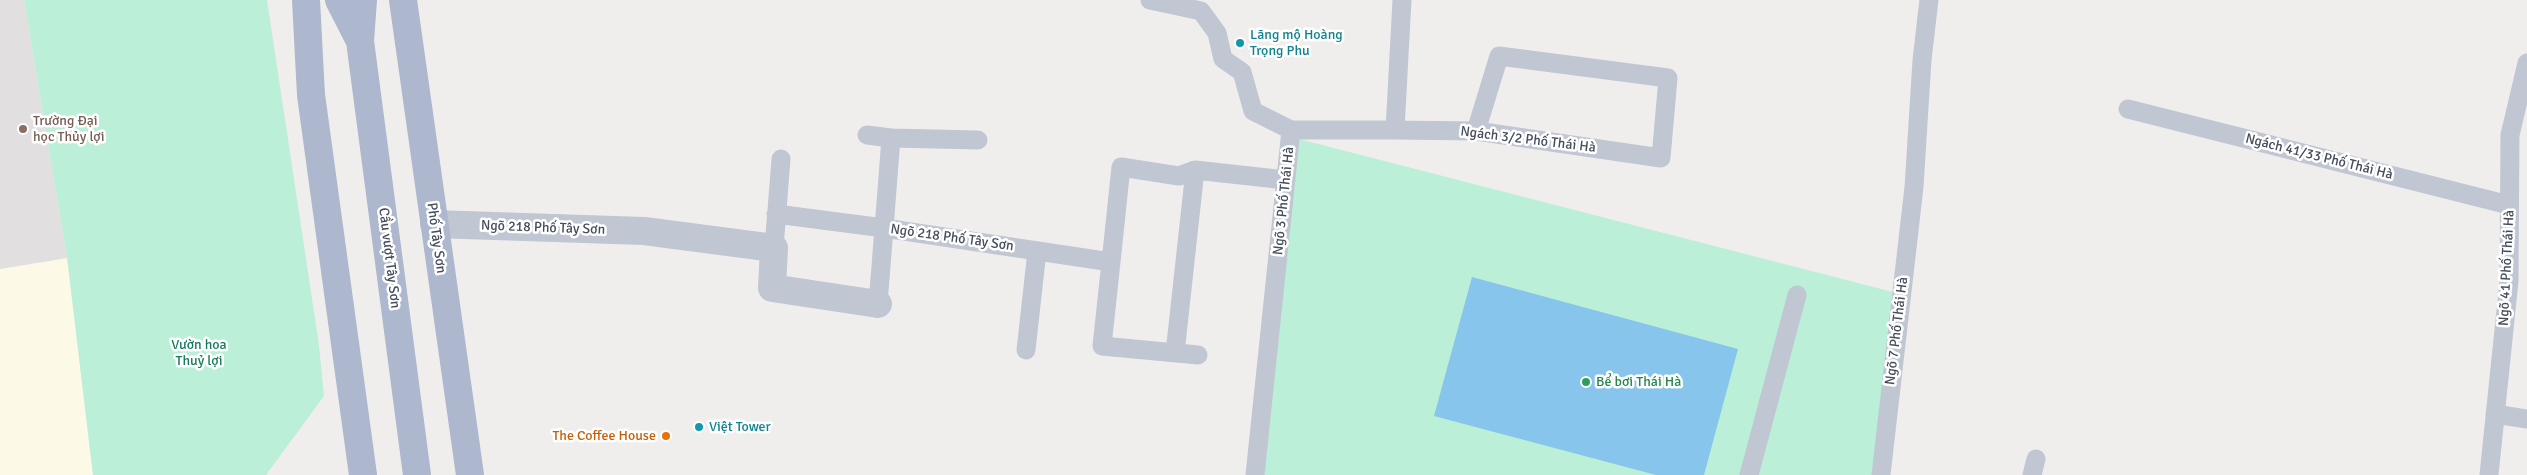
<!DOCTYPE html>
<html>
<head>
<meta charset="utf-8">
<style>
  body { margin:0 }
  canvas { display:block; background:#f0eeed }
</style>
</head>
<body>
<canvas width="2527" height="475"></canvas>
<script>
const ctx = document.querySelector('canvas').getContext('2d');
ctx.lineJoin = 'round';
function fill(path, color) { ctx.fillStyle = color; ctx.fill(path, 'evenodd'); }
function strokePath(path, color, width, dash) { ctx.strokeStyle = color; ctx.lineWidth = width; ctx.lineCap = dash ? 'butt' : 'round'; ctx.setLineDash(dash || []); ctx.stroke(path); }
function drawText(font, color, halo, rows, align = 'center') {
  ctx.font = font + ' Signika,sans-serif'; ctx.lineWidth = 5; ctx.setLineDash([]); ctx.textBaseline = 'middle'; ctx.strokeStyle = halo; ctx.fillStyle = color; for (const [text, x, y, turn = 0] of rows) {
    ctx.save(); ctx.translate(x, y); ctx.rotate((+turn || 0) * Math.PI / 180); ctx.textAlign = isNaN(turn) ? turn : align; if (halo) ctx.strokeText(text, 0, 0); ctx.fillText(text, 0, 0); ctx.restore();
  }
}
const commercial = new Path2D(`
  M 67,258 L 93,475 L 0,475 L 0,269 Z`);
const education = new Path2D(`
  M 0,0 L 24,0 L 67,258 L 0,269 Z`);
const green = new Path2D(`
  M 24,0 L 267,0 L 319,345 L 324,396 L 266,475 L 93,475 L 67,257 Z
  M 1299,139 L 1893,292 L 1874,475 L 1261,475 Z`);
const water = new Path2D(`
  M 1472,277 L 1738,349 L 1704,475 L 1656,475 L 1434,416 Z`);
const service = new Path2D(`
  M 1150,0 L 1201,11 L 1217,33 L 1223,59 L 1242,72 L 1253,111 L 1291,130
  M 2128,109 L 2509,205
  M 1395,130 L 1476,131 L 1661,158 L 1668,78 L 1499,56 L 1476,131
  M 891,138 L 978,140
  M 776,214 L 884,228 L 891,138 L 867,135
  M 774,248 L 781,159
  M 1111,262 L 1102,346 L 1198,355
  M 878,304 L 884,228 L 1111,262 L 1121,167 L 1179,176 L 1195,170 L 1286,180
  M 1026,350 L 1037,251
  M 1175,353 L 1195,170
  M 2495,414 L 2527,419
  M 1255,475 L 1291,130 L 1395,130 L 1402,0
  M 1749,475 L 1797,295
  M 1881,475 L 1914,187 L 1922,60 L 1929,0
  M 2032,475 L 2036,459
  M 2489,475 L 2509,281 L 2510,135 L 2527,63`);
const minor = new Path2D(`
  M 434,224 L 644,231 L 774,248 L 772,288 L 878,304`);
const primary = new Path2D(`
  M 306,0 L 311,95 L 363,475
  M 339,0 L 360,41
  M 363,0 L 360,41 L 417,475
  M 403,0 L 470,475`);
const markers = [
  [1240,43,5,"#0f9aa8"],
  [23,129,5,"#8d6e63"],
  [1586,382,5,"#2e9e5b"],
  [699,427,5,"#0f9aa8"],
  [666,436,5,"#e8710a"]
];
const cultureNames = [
  ["Lăng mộ Hoàng",1250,35],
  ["Trọng Phu",1250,51],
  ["Việt Tower",709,427]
];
const educationNames = [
  ["Trường Đại",33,121],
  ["học Thủy lợi",33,137]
];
const streetNames = [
  ["Ngách 3/2 Phố Thái Hà",1528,140,7],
  ["Ngách 41/33 Phố Thái Hà",2319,157,14],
  ["Ngõ 3 Phố Thái Hà",1284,201,-84],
  ["Ngõ 218 Phố Tây Sơn",543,228,2],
  ["Phố Tây Sơn",436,238,82],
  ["Ngõ 218 Phố Tây Sơn",952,238,8],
  ["Cầu vượt Tây Sơn",389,258,83],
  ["Ngõ 41 Phố Thái Hà",2507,268,-87],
  ["Ngõ 7 Phố Thái Hà",1897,331,-83]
];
const parkNames = [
  ["Vườn hoa",199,345],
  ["Thuỷ lợi",199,361]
];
const leisureNames = [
  ["Bể bơi Thái Hà",1596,382]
];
const foodNames = [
  ["The Coffee House",656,436]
];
fill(commercial, '#fcf9e6');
fill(education, '#e1dfdf');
fill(green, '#bbefd8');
fill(water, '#87c5ec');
strokePath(service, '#c0c7d3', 19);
strokePath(minor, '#c0c7d3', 28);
strokePath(primary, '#adb7cd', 28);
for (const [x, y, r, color] of markers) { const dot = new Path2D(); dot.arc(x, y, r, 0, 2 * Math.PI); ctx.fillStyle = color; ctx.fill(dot); strokePath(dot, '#fff', 2); }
drawText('14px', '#0d838f', '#fff', cultureNames, 'left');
drawText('14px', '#785e54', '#fff', educationNames, 'left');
drawText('14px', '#454d5b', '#fff', streetNames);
drawText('14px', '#167c5b', '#fff', parkNames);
drawText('14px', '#27864d', '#fff', leisureNames, 'left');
drawText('14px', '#c56008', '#fff', foodNames, 'right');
</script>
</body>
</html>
